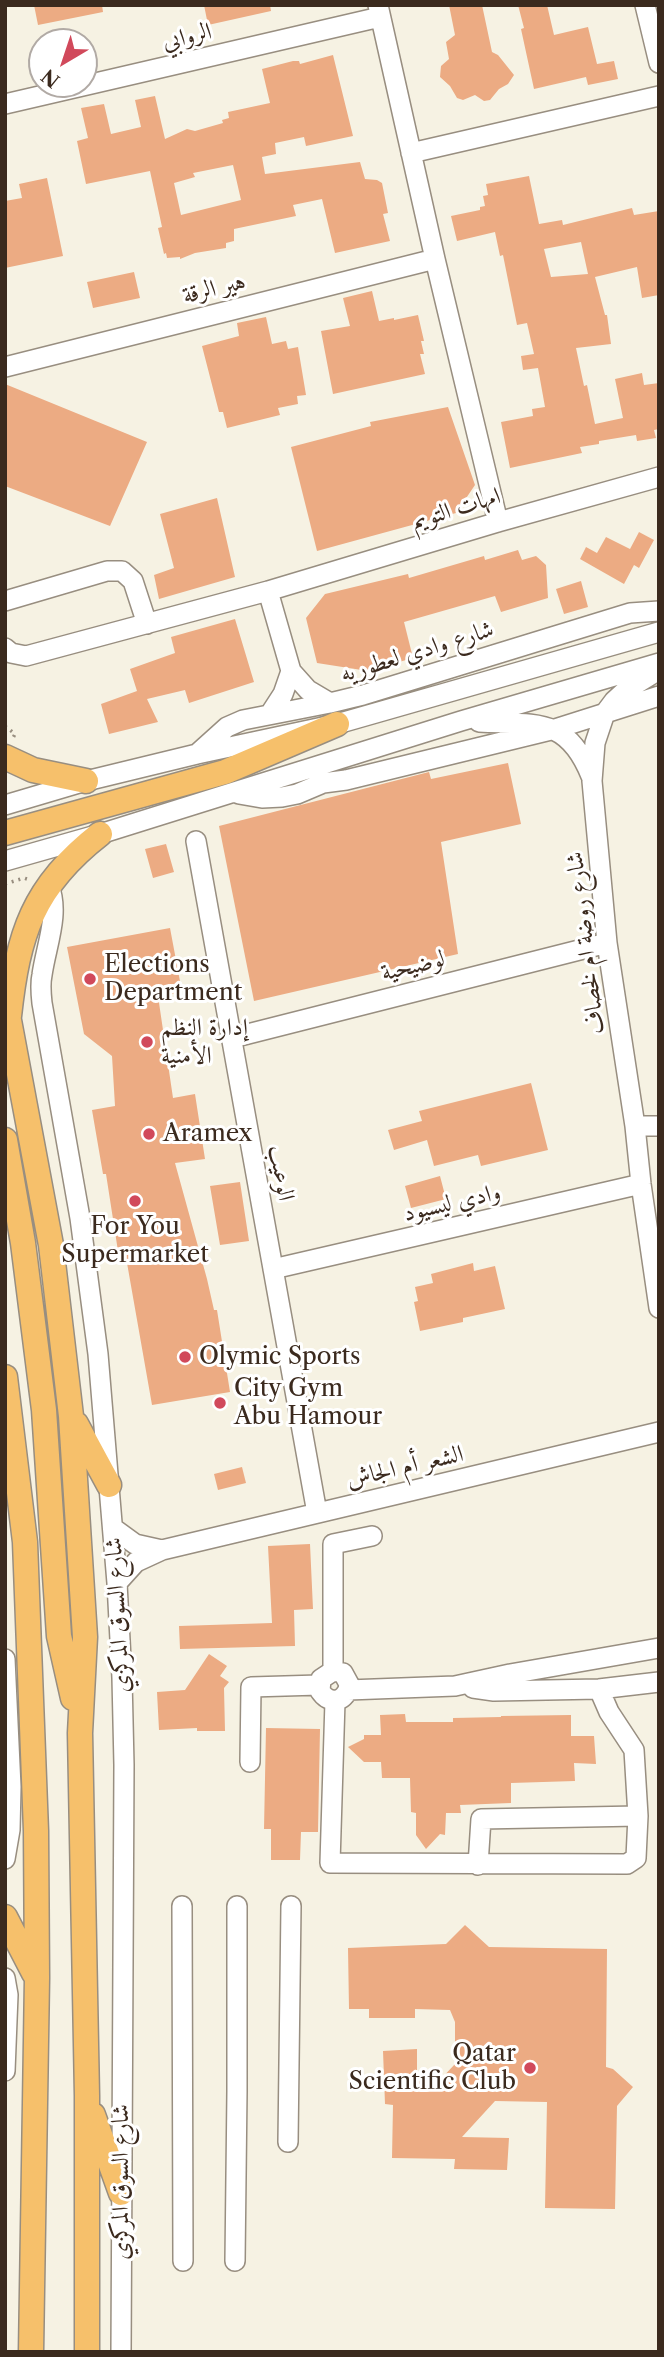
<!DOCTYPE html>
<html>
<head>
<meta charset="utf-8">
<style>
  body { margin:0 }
  #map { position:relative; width:664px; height:2357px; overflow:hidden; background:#f6f2e3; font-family:"Libre Caslon Text",serif }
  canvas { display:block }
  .frame { position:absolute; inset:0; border:7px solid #3b2a1e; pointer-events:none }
  .north { position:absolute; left:28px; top:28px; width:70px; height:70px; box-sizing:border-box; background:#fff; border:2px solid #b1aaa5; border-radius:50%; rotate:219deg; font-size:19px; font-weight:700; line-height:28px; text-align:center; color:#3b2a1e }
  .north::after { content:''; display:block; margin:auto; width:24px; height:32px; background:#d1495b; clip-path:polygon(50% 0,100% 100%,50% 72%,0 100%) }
</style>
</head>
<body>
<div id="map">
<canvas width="664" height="2357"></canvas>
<div class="frame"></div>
<div class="north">N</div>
</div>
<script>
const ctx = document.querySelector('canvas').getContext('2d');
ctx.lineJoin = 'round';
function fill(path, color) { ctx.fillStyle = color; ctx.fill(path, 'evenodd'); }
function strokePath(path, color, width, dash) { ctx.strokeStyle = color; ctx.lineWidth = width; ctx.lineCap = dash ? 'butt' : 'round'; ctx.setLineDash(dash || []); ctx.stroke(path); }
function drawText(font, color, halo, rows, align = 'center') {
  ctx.font = font + ' "Libre Caslon Text",Amiri,serif'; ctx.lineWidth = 6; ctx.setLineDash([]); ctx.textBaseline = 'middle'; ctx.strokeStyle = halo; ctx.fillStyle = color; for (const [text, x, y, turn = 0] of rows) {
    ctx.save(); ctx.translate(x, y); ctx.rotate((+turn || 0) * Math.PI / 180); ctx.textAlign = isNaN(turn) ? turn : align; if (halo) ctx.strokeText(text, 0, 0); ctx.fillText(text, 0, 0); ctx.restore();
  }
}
const building = new Path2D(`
  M 34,5 L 102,5 L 103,12 L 38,25 Z
  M 204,5 L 270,5 L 271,11 L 208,25 Z
  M 449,5 L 482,5 L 492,52 L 498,55 L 514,75 L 508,84 L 499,89 L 490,100 L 484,101 L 475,95 L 463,100 L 457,98 L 450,86 L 440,77 L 441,66 L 449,59 L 446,42 L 455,35 Z
  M 518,5 L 547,5 L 554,35 L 588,27 L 597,64 L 614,61 L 618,79 L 588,85 L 586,77 L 534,89 L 521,29 L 524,28 Z
  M 333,55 L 353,136 L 306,146 L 304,137 L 275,143 L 276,154 L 262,157 L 265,174 L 360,162 L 365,179 L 377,180 L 382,183 L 388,213 L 383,214 L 390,241 L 335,253 L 322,199 L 293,205 L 296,216 L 234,229 L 234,241 L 226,243 L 226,248 L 195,253 L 180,259 L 180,257 L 167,258 L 166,253 L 164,254 L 158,228 L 162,227 L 150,171 L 86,184 L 77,141 L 88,138 L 81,108 L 104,104 L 111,134 L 141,127 L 135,100 L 155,96 L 165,139 L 187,129 L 195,131 L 223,123 L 222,120 L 229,118 L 228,112 L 270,103 L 262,69 L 293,61 L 299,61 L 300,64 ZM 233,165 L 241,200 L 181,215 L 174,183 L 195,177 L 193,173 Z
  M 529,176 L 539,224 L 562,220 L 563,225 L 632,208 L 634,215 L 659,211 L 659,295 L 642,298 L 637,267 L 595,277 L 605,315 L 607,315 L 611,344 L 576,348 L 584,386 L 587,385 L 595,424 L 623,418 L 615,379 L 642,373 L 644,385 L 659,383 L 659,429 L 654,430 L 656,438 L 637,441 L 636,435 L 599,441 L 599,444 L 580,447 L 582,453 L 510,468 L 501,422 L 533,416 L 532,409 L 545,407 L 538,368 L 523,370 L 521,356 L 534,354 L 527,323 L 517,325 L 503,255 L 500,256 L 495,232 L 457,241 L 451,216 L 480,210 L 480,207 L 485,206 L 483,196 L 488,195 L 486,184 ZM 581,242 L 588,274 L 551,277 L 544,249 Z
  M 47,178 L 63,256 L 5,268 L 5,201 L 22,198 L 19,184 Z
  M 134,272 L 140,298 L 93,308 L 87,282 Z
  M 372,291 L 379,321 L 394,318 L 394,320 L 418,315 L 424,341 L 421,341 L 424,354 L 420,354 L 425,374 L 333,394 L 321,331 L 350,326 L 343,298 Z
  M 266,317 L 272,344 L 286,341 L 288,349 L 298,347 L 306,395 L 297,396 L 298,404 L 278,408 L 280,415 L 227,428 L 223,412 L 219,412 L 202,346 L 239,336 L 237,323 Z
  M 5,384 L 147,442 L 110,526 L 5,486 Z
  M 448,407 L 475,485 L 456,513 L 317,551 L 291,447 L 371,426 L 370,422 Z
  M 217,498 L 235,577 L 159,599 L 154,575 L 174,568 L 160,514 Z
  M 639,532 L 654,540 L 639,568 L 634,565 L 624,584 L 580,559 L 586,547 L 597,553 L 606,537 L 630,549 Z
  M 518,550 L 522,560 L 536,556 L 546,565 L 548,598 L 501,612 L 495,596 L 404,622 L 413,658 L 368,671 L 317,663 L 306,618 L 325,594 L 408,574 L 409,578 L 484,556 L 485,560 Z
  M 581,581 L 588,607 L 564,614 L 556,589 Z
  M 235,619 L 254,682 L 189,703 L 185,690 L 147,699 L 158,722 L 109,734 L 101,704 L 137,691 L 130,669 L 175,653 L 171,637 Z
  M 508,763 L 521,824 L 441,842 L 458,954 L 254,1001 L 219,826 L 429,772 L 431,779 Z
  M 166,844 L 174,872 L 153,878 L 145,849 Z
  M 170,928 L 182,992 L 158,996 L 173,1098 L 195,1094 L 205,1159 L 175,1163 L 207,1279 L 214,1310 L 217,1310 L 230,1392 L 152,1405 L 127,1263 L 120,1264 L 106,1174 L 103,1174 L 92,1110 L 115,1106 L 112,1056 L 84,1034 L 67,947 Z
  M 531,1083 L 548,1150 L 481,1166 L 478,1155 L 434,1166 L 427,1140 L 394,1150 L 388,1130 L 422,1121 L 419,1111 Z
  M 440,1176 L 446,1199 L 411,1208 L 405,1186 Z
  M 240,1182 L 249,1241 L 220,1245 L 210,1186 Z
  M 473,1263 L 474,1271 L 495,1266 L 505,1309 L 463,1318 L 463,1322 L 420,1331 L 414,1302 L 418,1301 L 415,1287 L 433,1283 L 431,1274 Z
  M 242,1467 L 246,1483 L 218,1490 L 214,1474 Z
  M 310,1544 L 313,1609 L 294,1610 L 295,1646 L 180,1649 L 179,1626 L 272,1623 L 268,1546 Z
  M 209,1654 L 227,1666 L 220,1676 L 229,1682 L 224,1688 L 225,1731 L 197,1731 L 197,1728 L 159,1730 L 157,1692 L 185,1690 Z
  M 405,1714 L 406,1722 L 453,1722 L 453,1718 L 501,1717 L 501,1716 L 571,1715 L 571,1736 L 594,1736 L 596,1764 L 574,1763 L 575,1781 L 511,1783 L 511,1803 L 460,1805 L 461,1813 L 446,1813 L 445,1835 L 440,1834 L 426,1849 L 416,1835 L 416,1813 L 411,1812 L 410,1778 L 382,1778 L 381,1762 L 364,1762 L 348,1747 L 364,1739 L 364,1735 L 381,1735 L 380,1715 Z
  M 266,1728 L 320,1729 L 318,1832 L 301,1832 L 300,1860 L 271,1860 L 271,1829 L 264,1829 Z
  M 465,1925 L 489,1947 L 607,1949 L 606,2067 L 613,2069 L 633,2087 L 617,2106 L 615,2209 L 545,2208 L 547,2102 L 495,2101 L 462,2137 L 509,2138 L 507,2170 L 454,2169 L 455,2159 L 392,2158 L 393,2105 L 385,2104 L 383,2051 L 417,2049 L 417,2081 L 438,2082 L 455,2064 L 455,2022 L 450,2010 L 415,2009 L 415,2018 L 369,2018 L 369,2009 L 349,2009 L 348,1948 L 446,1944 Z`);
const path = new Path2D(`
  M 5,726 L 15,734 L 12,740
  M 5,884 L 24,878 L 30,880`);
const minor = new Path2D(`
  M 378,5 L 435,259 L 498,522
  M 645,5 L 659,63
  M 5,104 L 380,17
  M 411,153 L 659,96
  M 5,367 L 435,259
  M 268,591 L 291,671 L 308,690 L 330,703
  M 5,601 L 107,571 L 122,571 L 133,581 L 147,624
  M 5,648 L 11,653 L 26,656 L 268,591 L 498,522 L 659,477
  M 659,670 L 625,691 L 614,701 L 605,713 L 595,743 L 592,781 L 607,943 L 635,1126 L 641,1184 L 659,1308
  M 270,714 L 283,694 L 291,671
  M 479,722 C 535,725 567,716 591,776
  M 197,754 L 227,727 L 243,720 L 330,703 L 363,695 L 630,613 L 659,611
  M 239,794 L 262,798 L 282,797 L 297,794 L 323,783 L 346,780 L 555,729 L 659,696
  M 5,805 L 86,781 L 197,754 L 337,724 L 659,632
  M 196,841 L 317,1513
  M 5,861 L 100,834 L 461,721 L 659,663
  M 49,886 C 60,914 46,946 42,975 C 40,984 41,994 42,1003 L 80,1218 L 98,1354 L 117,1583 L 122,1678 L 124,1765 L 121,2352
  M 232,1038 L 607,943
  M 635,1126 L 659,1126
  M 273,1269 L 641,1184
  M 113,1528 L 135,1544 L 162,1550
  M 117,1583 L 136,1562 L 162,1550 L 659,1432
  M 5,1659 L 11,1787 L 10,1830 L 5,1859
  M 333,1671 L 333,1544 L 372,1536
  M 473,1688 L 494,1691 L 599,1689 L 659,1682
  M 348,1690 L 349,1684 L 343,1673 L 333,1671 L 321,1679 L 320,1691 C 328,1703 341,1704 348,1690 L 455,1686 L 510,1674 L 659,1648
  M 335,1701 L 330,1863 L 627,1864 L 636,1858 L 638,1816 L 634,1750 L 609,1712 L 599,1689
  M 250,1762 L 251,1687 L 319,1685
  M 478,1865 L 481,1819 L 638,1816
  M 182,1906 L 183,2261
  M 5,1978 L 8,1995 L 5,2071
  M 288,2142 L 291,1906
  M 235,2261 L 237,2091 L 237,1906`);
const major = new Path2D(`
  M 5,757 L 33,770 L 86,781
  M 5,833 L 225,772 L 337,724
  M 5,999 L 51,1245 L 71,1416 L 85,1637 L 80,1733 L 87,2096 L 87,2352
  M 9,1016 C 18,934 33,886 100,834
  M 5,1140 L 23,1243 L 44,1410 L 59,1636 L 73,1698
  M 5,1377 L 25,1542 L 36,1831 L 37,1978 L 31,2352
  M 76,1424 L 109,1485
  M 5,1917 L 34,1973
  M 93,2115 L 121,2193`);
const markers = [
  [90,979,7,"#d1495b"],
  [147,1042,7,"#d1495b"],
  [149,1134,7,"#d1495b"],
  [135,1201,7,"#d1495b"],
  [185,1357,7,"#d1495b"],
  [220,1403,7,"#d1495b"],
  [530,2068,7,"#d1495b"]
];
const streetNames = [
  ["الروابي",187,37,-13],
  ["هير الرقة",214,289,-14],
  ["امهات التويم",456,509,-17],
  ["شارع وادي لعطوريه",417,652,-17],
  ["شارع روضة ام لخصاف",586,943,-97],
  ["لوضيحية",413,966,-14],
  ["الوعيب",281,1173,80],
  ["وادي ليسيود",452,1203,-13],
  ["الشعر أم الجاش",405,1467,-13],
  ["شارع السوق المركزي",118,1615,-93],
  ["شارع السوق المركزي",121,2182,-90]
];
const poiNames = [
  ["Elections",104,965],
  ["Department",104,993],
  ["إدارة النظم",161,1028],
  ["الأمنية",161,1056],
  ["Aramex",163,1134],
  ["For You",135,1227,"center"],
  ["Supermarket",135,1255,"center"],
  ["Olymic Sports",199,1357],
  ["City Gym",234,1389],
  ["Abu Hamour",234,1417],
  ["Qatar",516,2054,"right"],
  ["Scientific Club",516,2082,"right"]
];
fill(building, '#ecab83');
strokePath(minor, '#988e80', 22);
strokePath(major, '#988e80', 27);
strokePath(path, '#988e80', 3.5, [2, 5]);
strokePath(minor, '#fff', 19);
strokePath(major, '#f6c06b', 24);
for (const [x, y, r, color] of markers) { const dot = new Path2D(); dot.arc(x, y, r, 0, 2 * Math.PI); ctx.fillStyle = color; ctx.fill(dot); strokePath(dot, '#fff', 2.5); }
drawText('24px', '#3b2a1e', '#fff', streetNames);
drawText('24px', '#3b2a1e', '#fff', poiNames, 'left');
</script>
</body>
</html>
